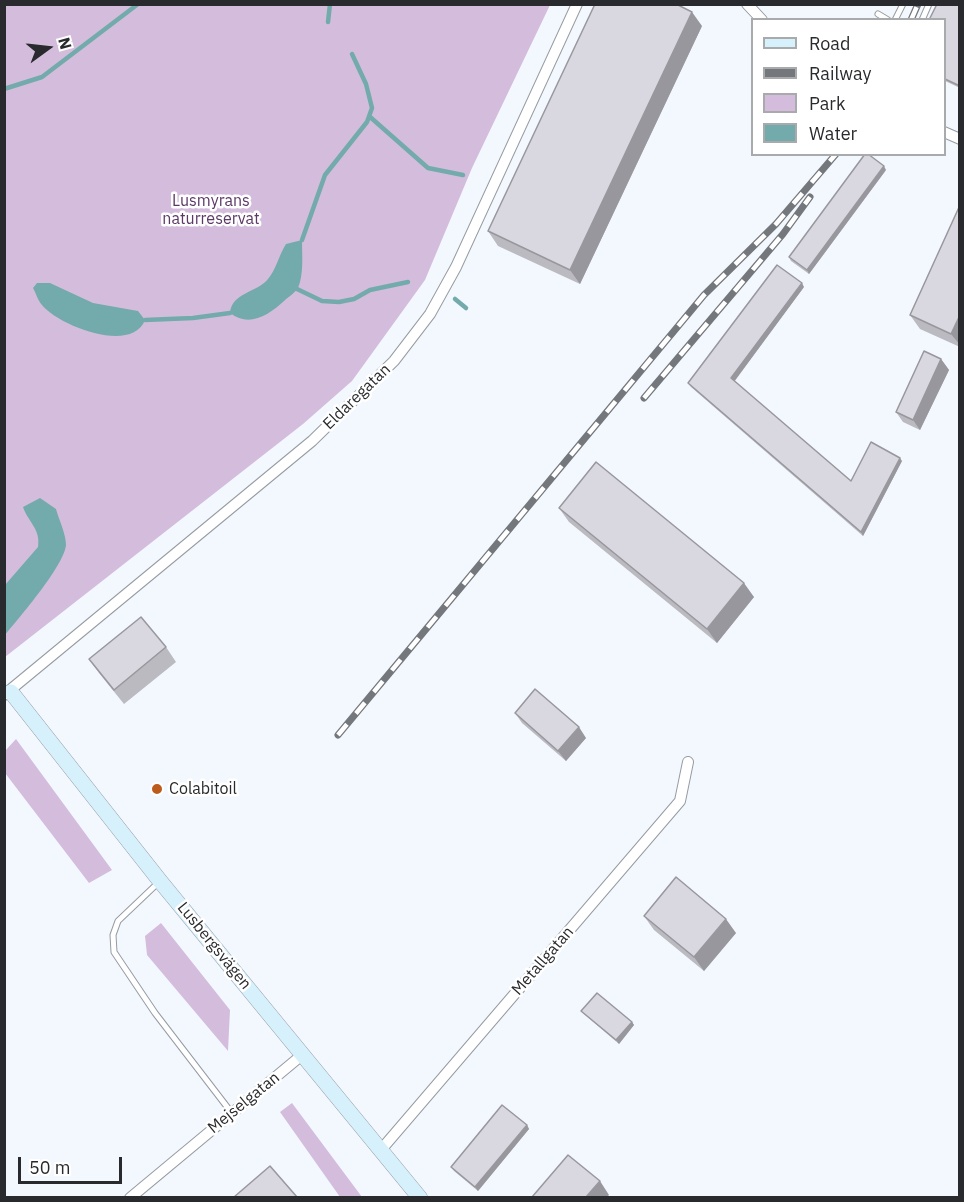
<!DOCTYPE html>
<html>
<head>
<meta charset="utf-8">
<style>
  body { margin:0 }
  #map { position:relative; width:964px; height:1202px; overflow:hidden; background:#f3f8ff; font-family:"IBM Plex Sans",sans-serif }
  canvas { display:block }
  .frame { position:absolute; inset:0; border:6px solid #292a2d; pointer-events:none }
  .legend { position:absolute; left:751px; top:18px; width:195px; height:138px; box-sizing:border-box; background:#fff; border:2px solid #a9aaab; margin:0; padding:8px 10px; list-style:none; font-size:18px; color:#292a2d }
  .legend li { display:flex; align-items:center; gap:12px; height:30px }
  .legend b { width:30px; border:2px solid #a9aaab }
  .north { position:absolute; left:18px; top:18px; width:60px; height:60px; -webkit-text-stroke:4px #fff; paint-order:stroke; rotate:75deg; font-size:16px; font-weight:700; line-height:24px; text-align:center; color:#292a2d }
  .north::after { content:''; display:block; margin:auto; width:21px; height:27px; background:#292a2d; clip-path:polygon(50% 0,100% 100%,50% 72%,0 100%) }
  .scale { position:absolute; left:18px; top:1157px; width:104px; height:27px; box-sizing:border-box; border:3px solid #292a2d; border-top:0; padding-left:8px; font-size:18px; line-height:21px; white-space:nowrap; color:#292a2d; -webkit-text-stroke:4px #fff; paint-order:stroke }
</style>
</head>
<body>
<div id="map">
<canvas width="964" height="1202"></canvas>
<div class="frame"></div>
<ul class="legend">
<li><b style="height:8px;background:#d7f1fc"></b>Road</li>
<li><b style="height:8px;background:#74777b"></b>Railway</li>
<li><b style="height:16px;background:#d4bddc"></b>Park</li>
<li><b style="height:16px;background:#73abac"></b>Water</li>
</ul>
<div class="north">N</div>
<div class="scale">50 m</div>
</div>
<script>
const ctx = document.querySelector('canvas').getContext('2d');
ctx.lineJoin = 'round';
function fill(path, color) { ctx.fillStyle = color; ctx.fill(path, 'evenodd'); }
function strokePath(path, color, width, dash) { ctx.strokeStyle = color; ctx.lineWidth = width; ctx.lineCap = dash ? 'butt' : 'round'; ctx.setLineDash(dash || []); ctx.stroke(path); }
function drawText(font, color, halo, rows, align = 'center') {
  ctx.font = font + ' "IBM Plex Sans",sans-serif'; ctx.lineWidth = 5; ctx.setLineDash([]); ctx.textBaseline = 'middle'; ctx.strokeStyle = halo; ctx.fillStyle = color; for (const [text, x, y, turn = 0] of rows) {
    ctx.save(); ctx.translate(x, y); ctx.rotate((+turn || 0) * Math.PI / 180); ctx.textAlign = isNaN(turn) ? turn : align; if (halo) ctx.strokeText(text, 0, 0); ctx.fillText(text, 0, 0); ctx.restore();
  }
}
const green = new Path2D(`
  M 5,5 L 550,5 L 472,168 L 425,280 L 352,381 L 303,424 L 5,657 Z
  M 16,739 L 112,870 L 89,883 L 5,773 L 5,751 Z
  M 161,923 L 230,1010 L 228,1051 L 147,955 L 145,936 Z
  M 292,1103 L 362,1197 L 340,1197 L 280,1112 Z`);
const water = new Path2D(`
  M 302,240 C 302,255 304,274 298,288 C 295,293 288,297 284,301 C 269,315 249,328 230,313 C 232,292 257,293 268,279 C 276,270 279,255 286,244 Z
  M 37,283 L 50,283 L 93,303 L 138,311 L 145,320 C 132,354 59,326 42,305 C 38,301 36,293 33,288 Z
  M 40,498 L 56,509 C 59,520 66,534 66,545 C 64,566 19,618 5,635 L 5,585 L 38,547 C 41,529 28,522 23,507 Z`);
const stream = new Path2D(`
  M 328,22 L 330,4
  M 4,89 L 42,77 L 138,4
  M 369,116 L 428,168 L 463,175
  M 302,240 L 325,175 L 367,122 L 372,108 L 366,84 L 352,54
  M 297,289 L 322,301 L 339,302 L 354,299 L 370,290 L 408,282
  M 455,299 L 466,308
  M 145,320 L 193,318 L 230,313`);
const lane = new Path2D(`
  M 878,14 L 888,20
  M 895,20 L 903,4
  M 922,20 L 929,4
  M 159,882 L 118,921 L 113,935 L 114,952 L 155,1013 L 231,1112`);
const street = new Path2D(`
  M 747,4 L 762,20
  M 944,132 L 960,139
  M 4,695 L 312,441 L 394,361 L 430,314 L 456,267 L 577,4
  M 380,1151 L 680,801 L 688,762
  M 130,1198 L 302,1055`);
const secondary = new Path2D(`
  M 11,692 L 160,881 L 420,1198`);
const rail = new Path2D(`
  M 911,20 L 918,4
  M 644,398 L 783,234 L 810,197
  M 338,735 L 704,295 L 776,224 L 836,154`);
const wall = new Path2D(`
  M 960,4 L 960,88 L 945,81 L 945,20 Z
  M 702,26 L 580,284 L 498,246 L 488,231 Z
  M 886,170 L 809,274 L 791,261 L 789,257 Z
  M 960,205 L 960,347 L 920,329 L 910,315 Z
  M 804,287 L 734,381 L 851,481 L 902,461 L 863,536 L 691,387 L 688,383 Z
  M 941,359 L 949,370 L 920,430 L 903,422 L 896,412 Z
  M 559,508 L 754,597 L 717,643 L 569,522 Z
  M 166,647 L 176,662 L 124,704 L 99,673 L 89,659 Z
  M 515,713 L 586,738 L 566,761 L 522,723 Z
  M 644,916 L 736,933 L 704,971 L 654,930 Z
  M 581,1011 L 632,1022 L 634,1025 L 619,1044 L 584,1014 Z
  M 527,1125 L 529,1129 L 478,1191 L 454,1171 L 451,1167 Z`);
const shadedWall = new Path2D(`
  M 692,12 L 702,26 L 580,284 L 570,270 Z
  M 884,166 L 886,170 L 809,274 L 807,270 Z
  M 802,283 L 804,287 L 734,382 L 731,378 Z
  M 960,315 L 960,345 L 951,334 Z
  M 941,359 L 949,370 L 920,430 L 913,420 Z
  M 900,458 L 902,461 L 863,536 L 861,532 Z
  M 744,583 L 754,597 L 717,643 L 707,629 Z
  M 579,727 L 586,738 L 566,761 L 558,751 Z
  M 726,919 L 736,933 L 704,971 L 694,957 Z
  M 632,1022 L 634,1025 L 619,1044 L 616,1040 Z
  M 527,1125 L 529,1129 L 478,1191 L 475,1187 Z
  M 600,1181 L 609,1195 L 607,1197 L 586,1197 Z`);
const building = new Path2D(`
  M 595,4 L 676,4 L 692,12 L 570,270 L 488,231 Z
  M 937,4 L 960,4 L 960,86 L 945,79 L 945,20 L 929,20 Z
  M 865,154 L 868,154 L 884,166 L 807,270 L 789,257 Z
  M 960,205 L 960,315 L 951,334 L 910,315 Z
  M 777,265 L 802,283 L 731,378 L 851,481 L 871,442 L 900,458 L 861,532 L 688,383 Z
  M 924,351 L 941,359 L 913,420 L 896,412 Z
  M 596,462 L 744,583 L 707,629 L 559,508 Z
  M 141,617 L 166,647 L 114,690 L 89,659 Z
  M 535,689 L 579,727 L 558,751 L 515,713 Z
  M 676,877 L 726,919 L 694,957 L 644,916 Z
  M 597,993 L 632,1022 L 616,1040 L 581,1011 Z
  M 502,1105 L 527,1125 L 475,1187 L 451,1167 Z
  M 568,1155 L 600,1181 L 586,1197 L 532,1197 Z
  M 270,1166 L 297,1197 L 234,1197 Z`);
const markers = [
  [157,789,6,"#bc5b1c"]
];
const parkNames = [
  ["Lusmyrans",211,201],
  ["naturreservat",211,219]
];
const streetNames = [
  ["Eldaregatan",357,397,-44],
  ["Lusbergsvägen",214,946,51],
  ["Metallgatan",543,961,-49],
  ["Mejselgatan",244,1103,-39]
];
const poiNames = [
  ["Colabitoil",169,789]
];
fill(green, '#d4bddc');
fill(water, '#73abac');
strokePath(stream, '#73abac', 4.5);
strokePath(lane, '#979ca2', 7);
strokePath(street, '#979ca2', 12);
strokePath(secondary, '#979ca2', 16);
strokePath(lane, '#fff', 5);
strokePath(street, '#fff', 10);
strokePath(secondary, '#d7f1fc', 15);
strokePath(rail, '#74777b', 7);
strokePath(rail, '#fff', 4.5, [14]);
fill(wall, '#bbbac1');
fill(shadedWall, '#98979d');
fill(building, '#d9d8e0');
strokePath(building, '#98979d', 1.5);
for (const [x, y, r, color] of markers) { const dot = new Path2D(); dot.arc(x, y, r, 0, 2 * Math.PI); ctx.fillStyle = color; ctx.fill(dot); strokePath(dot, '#fff', 2); }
drawText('16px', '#5c3867', '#fff', parkNames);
drawText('16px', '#292a2d', '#fff', streetNames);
drawText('16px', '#292a2d', '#fff', poiNames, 'left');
</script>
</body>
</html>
